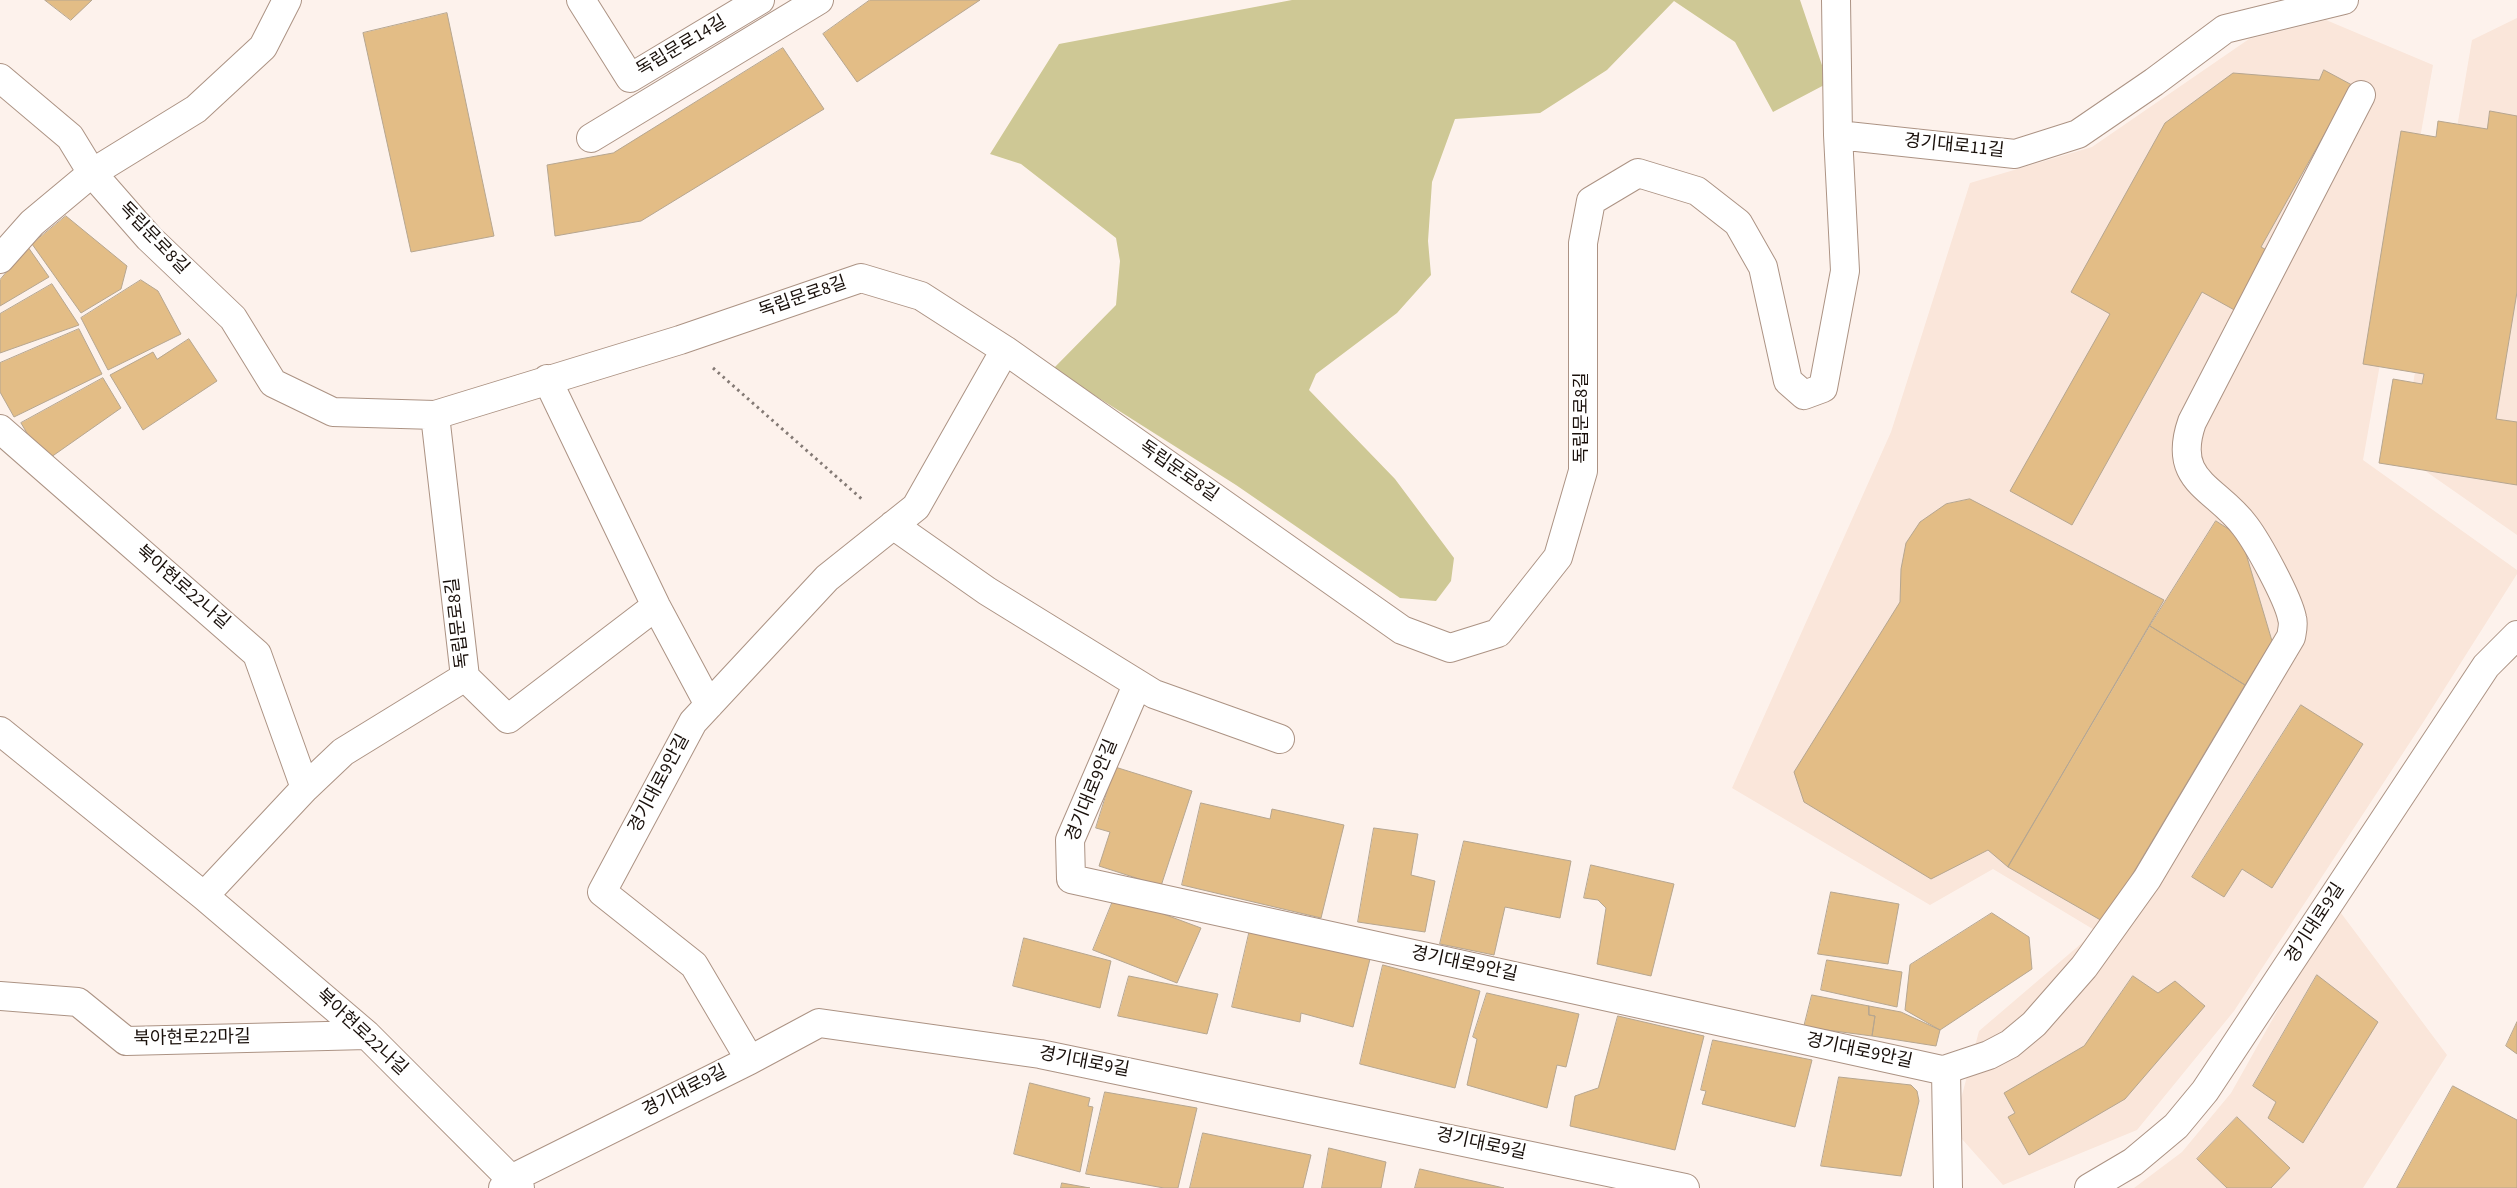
<!DOCTYPE html>
<html>
<head>
<meta charset="utf-8">
<style>
  body { margin:0 }
  canvas { display:block; background:#fdf2ec }
</style>
</head>
<body>
<canvas width="2517" height="1188"></canvas>
<script>
const ctx = document.querySelector('canvas').getContext('2d');
ctx.lineJoin = 'round';
function fill(path, color) { ctx.fillStyle = color; ctx.fill(path, 'evenodd'); }
function strokePath(path, color, width, dash) { ctx.strokeStyle = color; ctx.lineWidth = width; ctx.lineCap = dash ? 'butt' : 'round'; ctx.setLineDash(dash || []); ctx.stroke(path); }
function drawText(font, color, halo, rows, align = 'center') {
  ctx.font = font + ' "Source Sans 3","Noto Sans KR",sans-serif'; ctx.lineWidth = 5; ctx.setLineDash([]); ctx.textBaseline = 'middle'; ctx.strokeStyle = halo; ctx.fillStyle = color; for (const [text, x, y, turn = 0] of rows) {
    ctx.save(); ctx.translate(x, y); ctx.rotate((+turn || 0) * Math.PI / 180); ctx.textAlign = isNaN(turn) ? turn : align; if (halo) ctx.strokeText(text, 0, 0); ctx.fillText(text, 0, 0); ctx.restore();
  }
}
const built = new Path2D(`
  M 2517,18 L 2517,535 L 2401,454 L 2472,40 Z
  M 2326,20 L 2433,65 L 2363,460 L 2517,570 L 2517,574 L 2424,721 L 2234,1011 L 2137,1130 L 2003,1185 L 1953,1129 L 1979,1031 L 2096,931 L 1993,869 L 1930,905 L 1732,788 L 1891,432 L 1970,183 L 2092,147 L 2249,39 Z
  M 2341,913 L 2447,1055 L 2363,1188 L 2134,1188 L 2182,1152 L 2231,1093 L 2316,942 Z`);
const green = new Path2D(`
  M 1292,0 L 1800,0 L 1828,83 L 1773,112 L 1735,42 L 1674,1 L 1607,70 L 1540,113 L 1455,119 L 1432,182 L 1428,241 L 1431,275 L 1397,313 L 1316,374 L 1309,390 L 1395,479 L 1454,558 L 1451,581 L 1436,601 L 1400,598 L 1236,485 L 1053,369 L 1116,305 L 1120,261 L 1116,238 L 1021,164 L 990,154 L 1059,44 Z`);
const building = new Path2D(`
  M 45,0 L 92,0 L 71,20 Z
  M 870,0 L 980,0 L 857,82 L 823,34 Z
  M 447,13 L 494,236 L 411,252 L 363,33 Z
  M 783,48 L 824,109 L 641,221 L 555,236 L 547,165 L 613,153 Z
  M 2324,70 L 2352,85 L 2261,247 L 2272,253 L 2238,312 L 2202,292 L 2072,525 L 2010,491 L 2110,314 L 2071,292 L 2165,123 L 2233,73 L 2319,80 Z
  M 2490,111 L 2517,116 L 2517,292 L 2496,419 L 2517,422 L 2517,485 L 2379,463 L 2393,379 L 2422,384 L 2424,374 L 2363,364 L 2401,131 L 2436,137 L 2438,121 L 2487,129 Z
  M 66,216 L 127,266 L 121,289 L 81,313 L 32,244 Z
  M 28,247 L 49,277 L 0,306 L 0,280 Z
  M 141,280 L 158,291 L 181,334 L 108,370 L 81,318 Z
  M 52,284 L 79,325 L 0,353 L 0,314 Z
  M 79,329 L 102,374 L 14,417 L 0,392 L 0,363 Z
  M 189,339 L 217,381 L 143,430 L 110,375 L 153,352 L 157,359 Z
  M 103,378 L 121,408 L 44,462 L 21,423 Z
  M 1970,499 L 2164,600 L 2008,867 L 1988,850 L 1931,879 L 1804,802 L 1794,772 L 1900,602 L 1901,569 L 1906,543 L 1920,522 L 1946,504 Z
  M 2216,521 L 2241,537 L 2272,641 L 2245,685 L 2150,626 Z
  M 2150,626 L 2245,685 L 2104,922 L 2008,867 Z
  M 2301,705 L 2363,744 L 2272,888 L 2242,869 L 2224,897 L 2192,877 Z
  M 1115,767 L 1192,791 L 1161,886 L 1099,866 L 1110,832 L 1096,828 Z
  M 1201,803 L 1270,819 L 1272,809 L 1344,825 L 1321,918 L 1182,885 Z
  M 1374,828 L 1418,834 L 1411,875 L 1435,881 L 1425,932 L 1358,922 Z
  M 1464,841 L 1571,861 L 1560,918 L 1505,907 L 1494,955 L 1440,944 Z
  M 1591,865 L 1674,884 L 1651,976 L 1597,964 L 1606,908 L 1598,900 L 1584,898 Z
  M 1831,892 L 1899,904 L 1888,964 L 1818,954 Z
  M 1115,896 L 1201,928 L 1177,983 L 1093,950 Z
  M 1992,913 L 2029,937 L 2032,969 L 1940,1030 L 1905,1010 L 1910,965 Z
  M 1251,925 L 1370,959 L 1353,1027 L 1301,1013 L 1300,1022 L 1232,1007 Z
  M 1024,938 L 1111,961 L 1100,1008 L 1013,986 Z
  M 1827,960 L 1902,972 L 1897,1007 L 1821,990 Z
  M 1383,965 L 1480,991 L 1455,1088 L 1360,1064 Z
  M 2317,975 L 2378,1022 L 2303,1143 L 2268,1118 L 2276,1102 L 2253,1086 Z
  M 1129,976 L 1218,994 L 1207,1034 L 1118,1016 Z
  M 2133,976 L 2158,993 L 2175,981 L 2205,1006 L 2125,1099 L 2029,1155 L 2008,1117 L 2015,1113 L 2004,1093 L 2084,1046 Z
  M 1487,993 L 1579,1014 L 1566,1067 L 1557,1065 L 1547,1108 L 1467,1085 L 1477,1039 L 1473,1037 Z
  M 1812,995 L 1869,1006 L 1869,1015 L 1875,1016 L 1872,1036 L 1804,1027 Z
  M 1869,1006 L 1901,1012 L 1940,1030 L 1936,1046 L 1872,1036 L 1875,1016 L 1869,1015 Z
  M 1618,1016 L 1704,1036 L 1675,1150 L 1570,1126 L 1575,1096 L 1598,1088 Z
  M 2517,1022 L 2517,1054 L 2506,1046 Z
  M 1713,1040 L 1812,1060 L 1795,1127 L 1702,1104 L 1706,1091 L 1701,1090 Z
  M 1839,1077 L 1911,1085 L 1917,1091 L 1919,1101 L 1901,1176 L 1821,1166 Z
  M 1030,1083 L 1090,1098 L 1088,1106 L 1093,1107 L 1080,1172 L 1014,1154 Z
  M 2453,1086 L 2517,1120 L 2517,1188 L 2397,1188 Z
  M 1105,1092 L 1197,1108 L 1178,1188 L 1164,1188 L 1086,1174 Z
  M 2237,1117 L 2290,1168 L 2271,1188 L 2227,1188 L 2197,1159 Z
  M 1203,1133 L 1311,1155 L 1303,1188 L 1190,1188 Z
  M 1329,1148 L 1386,1162 L 1381,1188 L 1322,1188 Z
  M 1420,1169 L 1504,1188 L 1415,1188 Z
  M 1062,1183 L 1090,1188 L 1061,1188 Z`);
const path = new Path2D(`
  M 713,368 L 864,501`);
const minor = new Path2D(`
  M 581,0 L 630,78 L 760,0
  M 1836,0 L 1838,135 L 2015,154 L 2078,134 L 2154,82 L 2225,29 L 2344,0
  M 0,78 L 70,137 L 92,173 L 149,238 L 233,318 L 273,383 L 333,412 L 435,415 L 680,340 L 861,278 L 921,296 L 1005,350 L 1402,630 L 1450,648 L 1498,633 L 1558,557 L 1583,471 L 1583,243 L 1591,201 L 1638,173 L 1697,191 L 1738,223 L 1763,267 L 1788,381 L 1804,395 L 1823,388 L 1845,271 L 1838,135
  M 591,138 L 819,0
  M 0,259 L 32,223 L 92,173 L 196,109 L 263,47 L 287,0
  M 547,379 L 656,606 L 709,705
  M 435,415 L 465,677 L 508,719 L 656,606
  M 0,429 L 257,654 L 305,788
  M 893,525 L 987,591 L 1154,694 L 1280,739
  M 1137,685 L 1070,840 L 1071,879 L 1946,1071 L 1948,1188
  M 0,731 L 204,896 L 367,1035 L 520,1188
  M 204,896 L 305,788 L 343,752 L 465,677
  M 0,996 L 78,1002 L 126,1041 L 367,1035
  M 750,1060 L 694,965 L 602,892 L 693,722 L 827,578 L 916,507 L 1005,350
  M 1944,1070 L 1989,1055 L 2010,1044 L 2034,1024 L 2084,967 L 2147,879 L 2291,637 C 2292,631 2294,624 2292,618 C 2288,598 2258,543 2245,526 C 2216,487 2171,482 2192,422 L 2361,95
  M 503,1188 L 511,1179 L 750,1060 L 819,1023 L 1040,1054 L 1685,1188
  M 2089,1188 L 2133,1162 L 2176,1126 L 2205,1091 L 2486,666 L 2517,635`);
const streetNames = [
  ["독립문로14길",682,47,-31],
  ["경기대로11길",1954,147,6],
  ["독립문로8길",153,239,46],
  ["독립문로8길",803,298,-19],
  ["독립문로8길",1583,418,-90],
  ["독립문로8길",1178,472,35],
  ["북아현로22나길",182,588,41],
  ["독립문로8길",459,623,-97],
  ["경기대로9안길",660,784,-62],
  ["경기대로9안길",1093,791,-68],
  ["경기대로9길",2316,924,-57],
  ["경기대로9안길",1464,965,12],
  ["북아현로22나길",361,1033,43],
  ["북아현로22마길",192,1039,-1],
  ["경기대로9안길",1859,1052,12],
  ["경기대로9길",1084,1063,11],
  ["경기대로9길",685,1092,-27],
  ["경기대로9길",1481,1145,12]
];
fill(built, '#fae6da');
fill(green, '#cec895');
fill(building, '#e3bd86');
strokePath(building, '#b6a690', 1);
strokePath(minor, '#ac9384', 30);
strokePath(path, '#847a75', 3, [2.5, 4]);
strokePath(minor, '#fff', 28);
drawText('18px', '#19100b', '#fff', streetNames);
</script>
</body>
</html>
